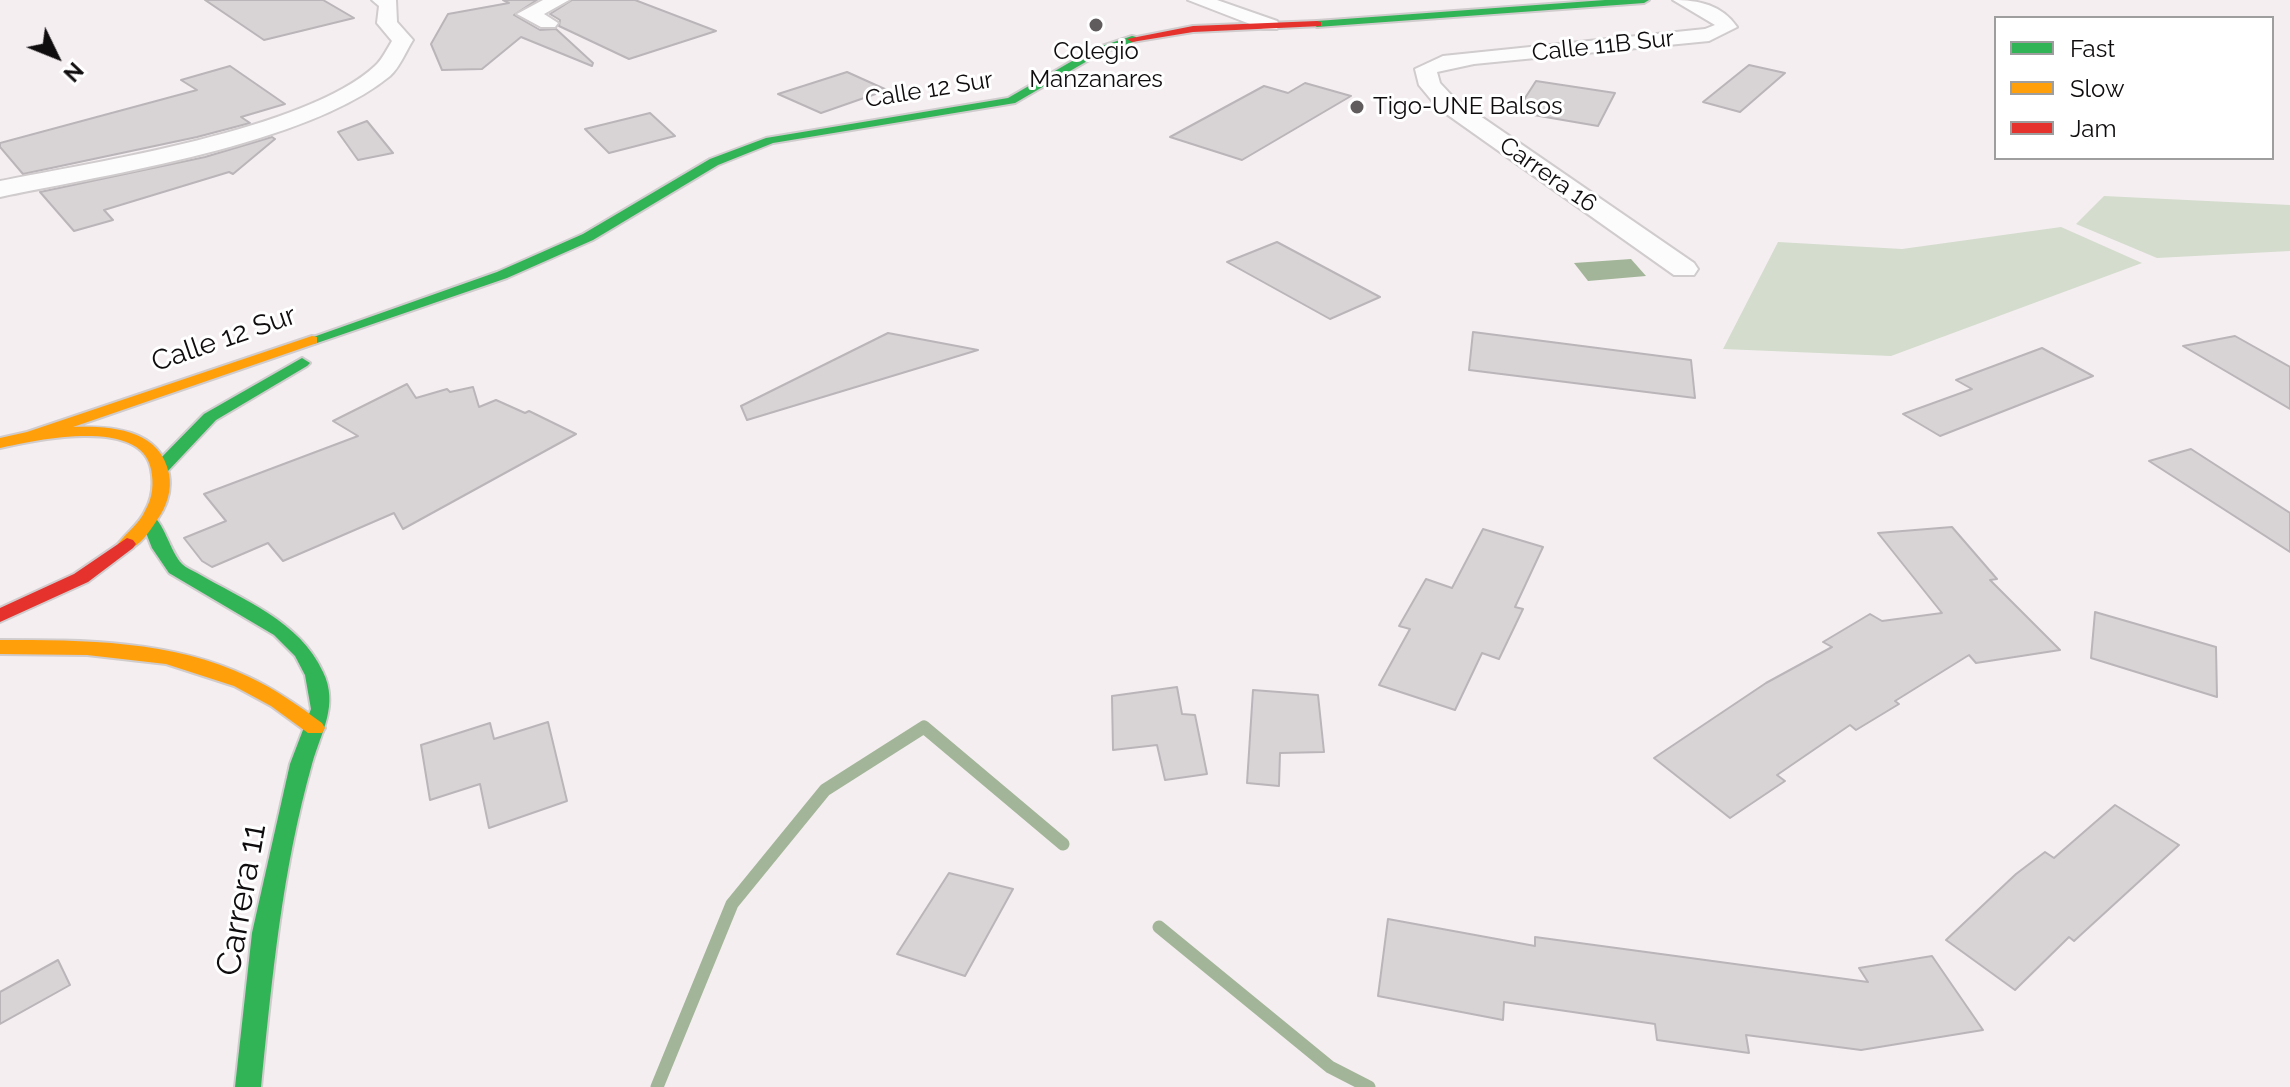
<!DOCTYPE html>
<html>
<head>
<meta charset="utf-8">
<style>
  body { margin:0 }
  #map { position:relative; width:2290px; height:1087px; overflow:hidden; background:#f4eef1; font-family:Raleway,sans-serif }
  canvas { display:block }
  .legend { position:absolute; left:1994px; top:16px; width:280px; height:144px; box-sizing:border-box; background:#fff; border:2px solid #9f9e9f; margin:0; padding:10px 14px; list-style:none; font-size:24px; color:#100d0f }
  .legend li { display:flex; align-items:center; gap:16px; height:40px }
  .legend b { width:40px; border:2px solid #9f9e9f }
  .north { position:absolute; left:16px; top:16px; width:80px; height:80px; -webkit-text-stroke:6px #fff; paint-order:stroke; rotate:133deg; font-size:22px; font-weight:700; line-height:32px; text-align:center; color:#100d0f }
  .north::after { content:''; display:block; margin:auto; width:28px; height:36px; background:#100d0f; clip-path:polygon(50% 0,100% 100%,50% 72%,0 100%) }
</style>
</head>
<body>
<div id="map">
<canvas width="2290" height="1087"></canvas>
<ul class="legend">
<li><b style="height:10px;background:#30b455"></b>Fast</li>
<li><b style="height:10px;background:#ff9f0a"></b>Slow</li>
<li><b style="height:10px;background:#e5322d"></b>Jam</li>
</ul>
<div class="north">N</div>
</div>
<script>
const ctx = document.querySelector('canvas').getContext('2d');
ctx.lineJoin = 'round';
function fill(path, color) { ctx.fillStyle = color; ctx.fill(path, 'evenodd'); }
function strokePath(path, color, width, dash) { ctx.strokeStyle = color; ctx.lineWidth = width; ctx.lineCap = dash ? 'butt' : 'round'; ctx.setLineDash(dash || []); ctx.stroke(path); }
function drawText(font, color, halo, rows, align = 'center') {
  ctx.font = font + ' Raleway,sans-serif'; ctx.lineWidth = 6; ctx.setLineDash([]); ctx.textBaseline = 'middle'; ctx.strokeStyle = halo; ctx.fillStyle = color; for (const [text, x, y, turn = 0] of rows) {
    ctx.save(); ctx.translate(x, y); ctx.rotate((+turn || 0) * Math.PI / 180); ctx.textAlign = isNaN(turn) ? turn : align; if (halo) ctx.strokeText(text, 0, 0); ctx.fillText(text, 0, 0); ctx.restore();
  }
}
const green = new Path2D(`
  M 2104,196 L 2290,205 L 2290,251 L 2157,258 L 2076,224 Z
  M 2061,227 L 2142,263 L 1891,356 L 1723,349 L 1778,242 L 1902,249 Z`);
const water = new Path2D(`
  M 1631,259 L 1646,276 L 1588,281 L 1574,263 Z`);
const stream = new Path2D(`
  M 1159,927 L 1330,1067 L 1369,1087
  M 657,1087 L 732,904 L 825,790 L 924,727 L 1063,844`);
const building = new Path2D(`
  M 205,0 L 323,0 L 354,18 L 264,40 Z
  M 503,0 L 537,0 L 514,15 L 540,30 L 556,29 L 593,63 L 592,66 L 521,37 L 482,69 L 442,70 L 431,44 L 448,14 L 509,3 Z
  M 572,0 L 635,0 L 716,31 L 629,59 L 559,26 L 560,20 L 550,14 Z
  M 1749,65 L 1785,73 L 1740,112 L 1703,102 Z
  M 230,66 L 285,104 L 241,117 L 250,123 L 197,137 L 23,174 L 0,147 L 0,143 L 197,90 L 181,80 Z
  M 847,72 L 887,90 L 821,113 L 778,94 Z
  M 1536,81 L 1615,93 L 1598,126 L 1516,112 Z
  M 1305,83 L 1351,96 L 1242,160 L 1170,137 L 1264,86 L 1288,93 Z
  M 650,113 L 675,136 L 609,153 L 585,129 Z
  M 367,121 L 393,153 L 358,160 L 338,132 Z
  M 272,137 L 275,139 L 233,174 L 229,172 L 104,210 L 113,220 L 74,231 L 40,192 L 205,157 Z
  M 1277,242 L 1380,297 L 1330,319 L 1227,262 Z
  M 1473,332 L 1691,360 L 1695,398 L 1469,370 Z
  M 888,333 L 978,350 L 747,420 L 741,406 Z
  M 2235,336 L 2290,367 L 2290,409 L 2183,346 Z
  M 2042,348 L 2093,376 L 1940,436 L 1903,414 L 1972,389 L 1956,380 Z
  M 407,384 L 416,398 L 447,389 L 450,392 L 473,387 L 479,407 L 496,400 L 525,413 L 529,411 L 576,434 L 403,529 L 394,513 L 283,561 L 268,543 L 212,567 L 202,561 L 184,538 L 226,521 L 204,494 L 358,436 L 333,421 Z
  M 2191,449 L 2290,513 L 2290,552 L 2149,461 Z
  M 1952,527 L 1997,579 L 1990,580 L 2060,650 L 1976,663 L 1969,655 L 1895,701 L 1899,704 L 1856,730 L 1850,725 L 1777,775 L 1785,781 L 1730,818 L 1654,758 L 1766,683 L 1832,647 L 1823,642 L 1870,614 L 1882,621 L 1942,613 L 1878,533 Z
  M 1483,529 L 1543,547 L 1515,607 L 1523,609 L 1499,659 L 1482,653 L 1455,710 L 1379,685 L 1410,629 L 1399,626 L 1426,579 L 1452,588 Z
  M 2095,612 L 2216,647 L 2217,697 L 2091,658 Z
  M 1177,687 L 1182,714 L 1195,715 L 1207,774 L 1165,780 L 1157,745 L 1113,750 L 1112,696 Z
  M 1253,690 L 1318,695 L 1324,752 L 1280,753 L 1279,786 L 1247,783 Z
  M 548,722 L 567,801 L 489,828 L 480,784 L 430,800 L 421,745 L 490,723 L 494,739 Z
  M 2115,805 L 2179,845 L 2074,941 L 2069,937 L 2015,990 L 1946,940 L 2016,874 L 2045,852 L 2054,858 Z
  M 949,873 L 1013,889 L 965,976 L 897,954 Z
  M 1388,919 L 1535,946 L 1535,937 L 1868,982 L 1859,968 L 1932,956 L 1983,1030 L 1861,1050 L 1746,1035 L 1749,1053 L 1657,1040 L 1655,1024 L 1504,1002 L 1503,1020 L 1378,996 Z
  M 58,960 L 70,985 L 0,1024 L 0,992 Z`);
const street = new Path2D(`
  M 372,0 L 396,0 L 397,22 L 413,40 C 406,51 400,67 390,76 C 306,145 108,174 0,197 L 0,181 C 95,162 306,130 375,66 C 382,60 387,49 392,41 L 377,23 L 379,6 Z
  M 543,0 L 569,0 L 544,14 L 558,23 L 555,27 L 541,27 L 517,14 Z
  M 1188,0 L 1217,0 L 1277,21 L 1280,25 L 1277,29 L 1263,29 Z
  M 1673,0 C 1699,0 1722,5 1737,27 L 1709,41 L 1474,64 L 1437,72 L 1440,83 L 1454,98 L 1694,263 L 1698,269 L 1694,275 L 1674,275 L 1438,108 L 1419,85 L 1415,69 L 1443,56 L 1705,29 L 1715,25 Z`);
const fast = new Path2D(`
  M 1605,0 L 1649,0 L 1644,3 L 1317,27 L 1312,24 L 1317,21 Z
  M 1132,36 L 1136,37 L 1136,41 L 1101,53 L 1015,103 L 773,143 L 718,165 L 593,240 L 507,278 L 317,343 L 312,344 L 305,340 L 497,272 L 583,234 L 710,159 L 766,138 L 1008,98 L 1093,49 Z
  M 302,358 L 310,363 L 307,366 L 216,420 L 168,471 L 156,471 L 154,467 L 156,463 L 204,414 Z
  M 150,515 C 163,518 170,552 182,564 C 186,568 192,570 197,573 C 243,600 300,621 323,672 C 339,705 321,732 312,764 C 282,870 272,979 261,1087 L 235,1087 L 252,933 L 290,764 L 311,709 L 305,675 L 295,656 L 274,635 L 169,573 L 152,548 L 141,520 Z`);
const slow = new Path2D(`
  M 312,336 L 317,337 L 317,343 L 73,427 C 111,426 160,429 169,474 C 172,490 167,506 157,520 C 150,531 140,546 127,550 L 118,544 C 127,532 139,524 145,511 C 153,497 154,484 151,469 C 141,417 35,440 0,448 L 0,438 L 27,432 Z
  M 0,640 C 84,640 172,640 249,677 C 275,689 299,706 322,723 L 325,728 L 322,733 L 308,733 L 271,706 L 234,686 L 166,664 L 87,655 L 0,654 Z`);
const jam = new Path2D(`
  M 1317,21 L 1321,22 L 1321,26 L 1193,32 L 1132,42 L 1127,39 L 1193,26 Z
  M 127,538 L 133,540 L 136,544 L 133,548 L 88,582 L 0,622 L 0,608 L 74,574 Z`);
const markers = [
  [1096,25,8,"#605c5e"],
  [1357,107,8,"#605c5e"]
];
const farStreetnames = [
  ["Calle 11B Sur",1603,46,-6],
  ["Calle 12 Sur",929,90,-9],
  ["Carrera 16",1548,175,35]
];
const farPoinames = [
  ["Colegio",1096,52],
  ["Manzanares",1096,80],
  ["Tigo-UNE Balsos",1373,107,"left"]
];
const streetNames = [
  ["Calle 12 Sur",224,339,-19]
];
const nearStreetnames = [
  ["Carrera 11",242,900,-80]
];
fill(green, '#d4dccd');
fill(water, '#a3b598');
strokePath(stream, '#a3b598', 13);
fill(building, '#d8d4d6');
strokePath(building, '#bab5b8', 2);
strokePath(street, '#d0cbcd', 4);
strokePath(fast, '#d0cbcd', 4);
strokePath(slow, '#d0cbcd', 4);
strokePath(jam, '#d0cbcd', 4);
fill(street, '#fdfcfd');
fill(fast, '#30b455');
fill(slow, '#ff9f0a');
fill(jam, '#e5322d');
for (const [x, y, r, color] of markers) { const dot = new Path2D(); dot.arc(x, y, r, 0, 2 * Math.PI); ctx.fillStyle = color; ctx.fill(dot); strokePath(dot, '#fff', 3); }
drawText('24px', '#100d0f', '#fff', farStreetnames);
drawText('24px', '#100d0f', '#fff', farPoinames);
drawText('28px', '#100d0f', '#fff', streetNames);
drawText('34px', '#100d0f', '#fff', nearStreetnames);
</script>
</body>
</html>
